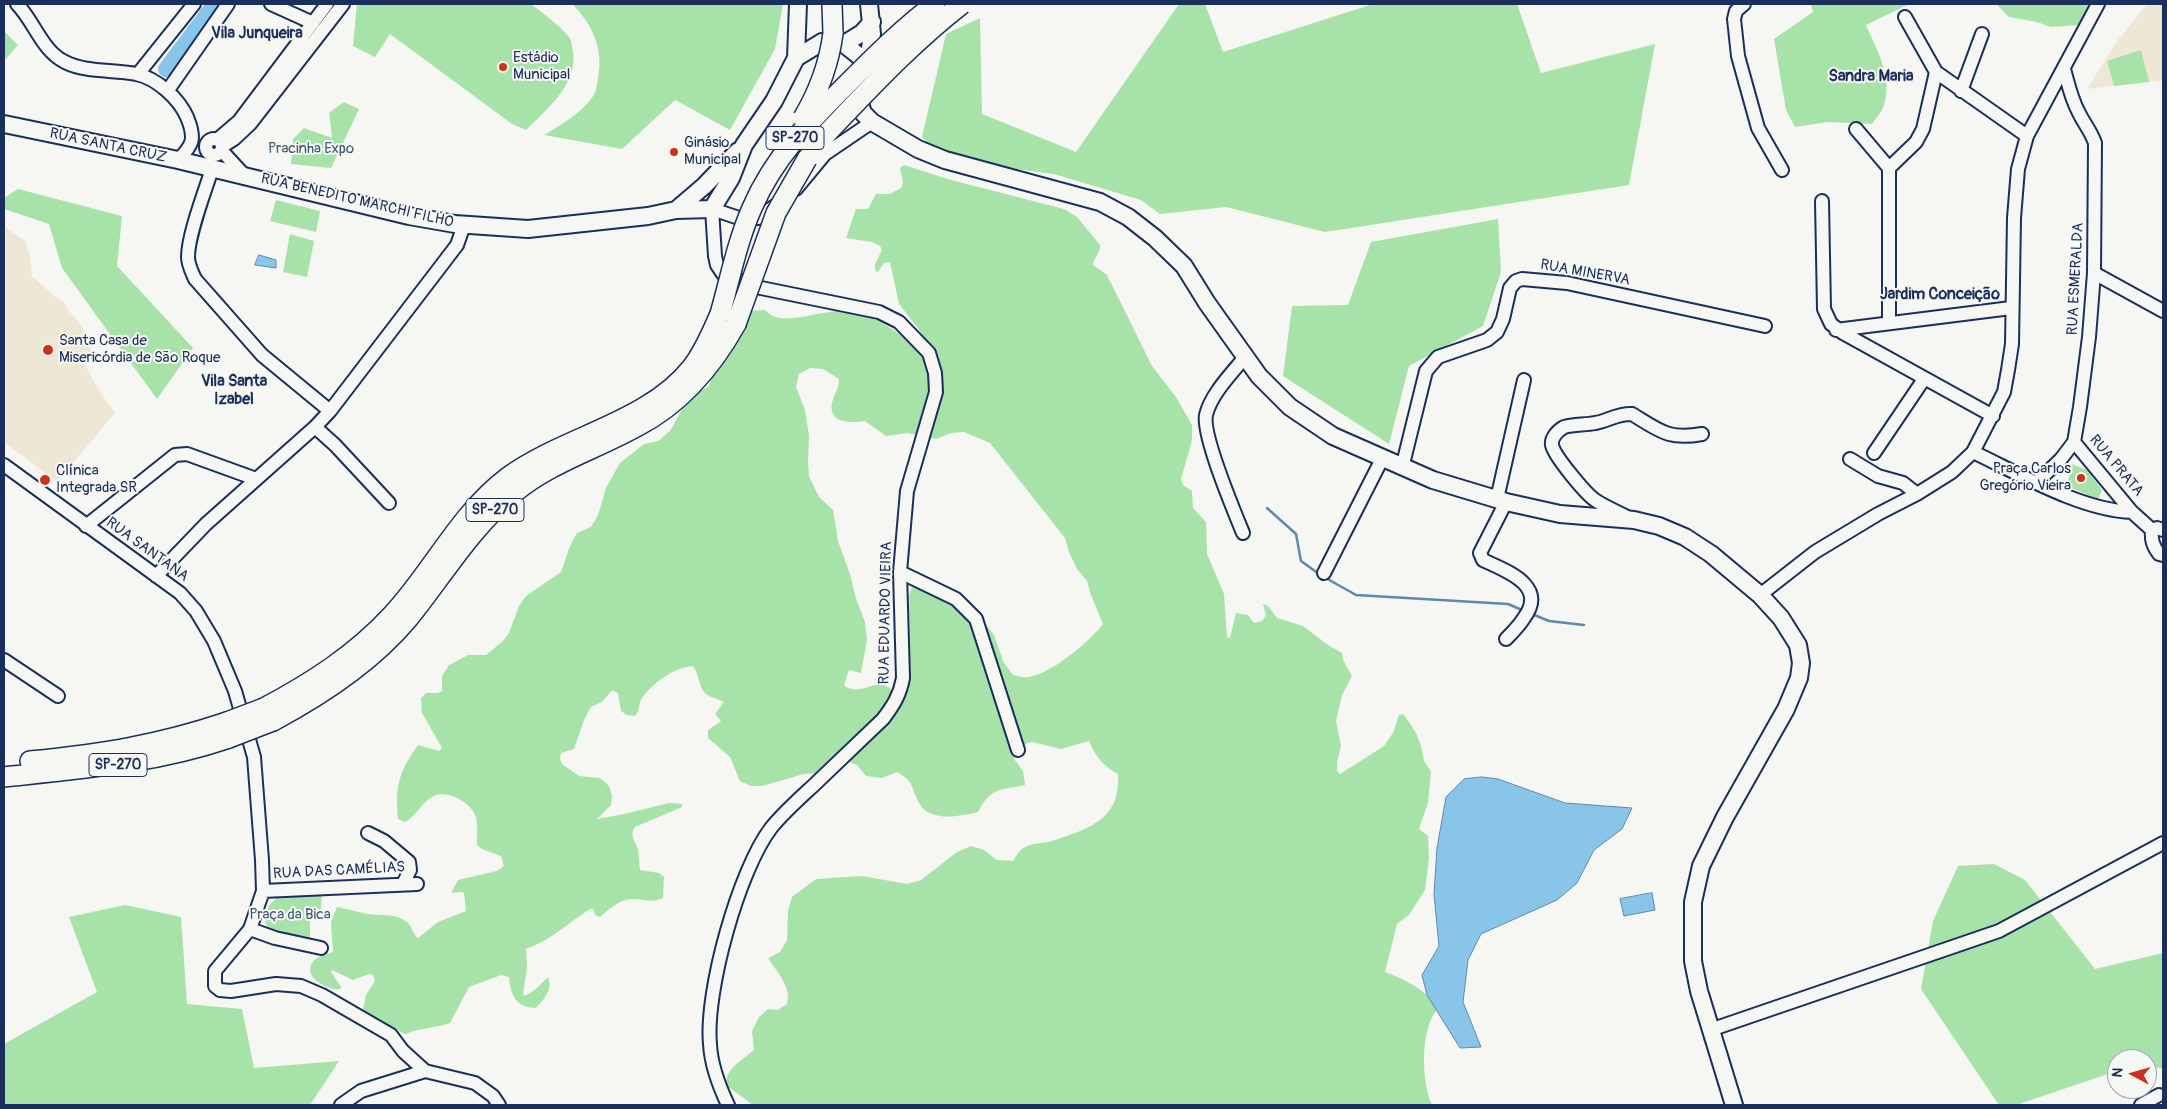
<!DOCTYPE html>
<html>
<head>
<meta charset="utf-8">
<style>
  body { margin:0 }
  #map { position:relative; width:2167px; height:1109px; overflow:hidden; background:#f6f6f2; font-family:Pangolin,sans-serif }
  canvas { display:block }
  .frame { position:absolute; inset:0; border:5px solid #1b2f5e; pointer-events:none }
  .north { position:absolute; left:2107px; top:1049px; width:50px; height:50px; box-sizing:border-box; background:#f6f6f2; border:1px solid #9ea6b7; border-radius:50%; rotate:276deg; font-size:14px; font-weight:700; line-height:20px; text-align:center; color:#1b2f5e }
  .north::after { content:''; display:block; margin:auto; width:18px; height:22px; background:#c8321e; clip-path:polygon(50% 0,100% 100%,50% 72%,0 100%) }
</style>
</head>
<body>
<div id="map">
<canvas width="2167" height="1109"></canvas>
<div class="frame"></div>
<div class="north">N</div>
</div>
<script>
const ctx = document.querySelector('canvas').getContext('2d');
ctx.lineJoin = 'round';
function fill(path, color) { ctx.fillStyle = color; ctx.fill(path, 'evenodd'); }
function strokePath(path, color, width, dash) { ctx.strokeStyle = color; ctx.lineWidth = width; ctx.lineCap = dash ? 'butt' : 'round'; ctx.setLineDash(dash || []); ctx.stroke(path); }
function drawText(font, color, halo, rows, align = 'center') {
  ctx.font = font + ' Pangolin,sans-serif'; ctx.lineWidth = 4; ctx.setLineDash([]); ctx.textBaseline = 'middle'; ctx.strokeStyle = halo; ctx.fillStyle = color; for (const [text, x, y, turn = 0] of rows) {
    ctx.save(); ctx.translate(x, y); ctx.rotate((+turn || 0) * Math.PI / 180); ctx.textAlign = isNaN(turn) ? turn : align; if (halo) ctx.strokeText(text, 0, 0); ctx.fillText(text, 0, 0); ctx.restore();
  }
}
const built = new Path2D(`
  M 2147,4 L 2163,4 L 2163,80 L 2087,89 L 2117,41 Z
  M 4,226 L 25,241 L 30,255 L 32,276 L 53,295 L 63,301 L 69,311 L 83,328 L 94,358 L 85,364 L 98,389 L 115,413 L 57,482 L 4,442 Z`);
const green = new Path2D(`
  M 357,4 L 531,4 C 544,14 558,24 569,37 C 572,41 572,47 573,52 C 578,84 547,109 526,130 L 512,124 L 390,34 L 375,57 L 353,46 Z
  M 572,4 L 783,4 L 775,49 L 730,130 L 675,100 L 622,149 L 544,135 C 562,124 584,112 595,93 C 597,88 597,82 598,77 C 604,50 592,23 572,4 Z
  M 1179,4 L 1205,4 L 1223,52 L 1373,4 L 1517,4 L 1541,73 L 1655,44 L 1629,185 L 1325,232 L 1226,207 L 1160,214 L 1141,200 L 1054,174 L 945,160 L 922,137 L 946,34 L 980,18 L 982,114 L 1076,152 Z
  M 1811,4 L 1909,4 L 1866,25 C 1877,50 1894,79 1883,108 C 1881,113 1875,119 1872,124 L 1828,122 L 1795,127 L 1786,110 L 1774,39 L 1813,12 Z
  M 1996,4 L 2091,4 L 2080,25 L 2051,27 L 2037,22 L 2009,17 Z
  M 4,31 L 18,45 L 5,60 L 4,59 Z
  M 2141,50 L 2149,82 L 2114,86 L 2107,61 Z
  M 344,102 L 359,109 L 331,168 L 291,164 L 293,139 L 304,128 L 332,138 L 329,113 Z
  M 904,165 L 951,180 L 1064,209 L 1077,217 L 1100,245 C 1101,252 1094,257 1093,265 L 1107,275 L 1152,366 L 1176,397 L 1192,425 L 1192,440 L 1181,479 L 1183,485 L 1192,491 L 1193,508 L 1206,522 L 1207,554 L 1224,594 L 1227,637 L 1230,638 L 1236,613 L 1248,615 L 1254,623 L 1262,621 L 1266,615 L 1263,604 L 1268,606 L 1277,618 L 1303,626 L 1328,645 L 1342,653 L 1343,660 L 1352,676 L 1342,695 L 1336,721 L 1341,746 L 1337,762 L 1337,771 L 1340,774 L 1384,746 L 1393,733 L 1399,715 L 1403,714 C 1410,723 1418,734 1421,746 C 1425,761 1421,758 1431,771 L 1428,803 L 1419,829 L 1428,836 L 1429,858 L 1425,890 L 1409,915 L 1397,924 L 1385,972 C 1406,980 1425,989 1438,1008 C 1420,1029 1421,1081 1432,1105 L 753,1105 L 727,1086 C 723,1069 743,1060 754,1050 L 752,1031 L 759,1017 L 768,1009 L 778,1010 L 787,1004 C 792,987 777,972 768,958 L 780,952 L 787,940 L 788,910 L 792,897 L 816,879 L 862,876 L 907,884 L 921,880 L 957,852 L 971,846 L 984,850 L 997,860 L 1013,861 C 1015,858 1018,852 1022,849 C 1031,842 1042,844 1052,841 C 1088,829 1121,820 1118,774 C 1103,766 1096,757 1089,741 L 1061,749 L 1032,742 L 1018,746 L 1014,759 L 1023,771 L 1025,785 C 1000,791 992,786 978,812 C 962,816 933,822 921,806 C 910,790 917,783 897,772 L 882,778 L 866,776 L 857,765 L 844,760 L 818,773 L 804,774 L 762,786 L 751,786 L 740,781 L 730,757 L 708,738 L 708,730 L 721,721 L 715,714 L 724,702 C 719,699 709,697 705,693 C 699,687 699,674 693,666 C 673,668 654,682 642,698 C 638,704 640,711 635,716 L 627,715 L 621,711 L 618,693 L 612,690 L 602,702 L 591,707 L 584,720 L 574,749 L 561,753 L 560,759 L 562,764 L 579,776 L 600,778 L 609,786 L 612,796 L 611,805 L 597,819 L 624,814 L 669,803 L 682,804 L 682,807 L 635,827 C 629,835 635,841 638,849 C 639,856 639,863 640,870 L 659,873 L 664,877 L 663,898 C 652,904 643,898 631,899 C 619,900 609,909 600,917 L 595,915 L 593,909 L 590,909 C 568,923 550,941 526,949 L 527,967 L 523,995 L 527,995 L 537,988 L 548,977 C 553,990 544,999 536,1008 C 516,1008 510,994 509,977 L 501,975 L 469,987 L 450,1023 C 435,1028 420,1028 405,1034 C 393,1027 371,1017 363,1009 L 366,995 L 375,981 L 373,975 L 369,974 L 353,980 L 332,970 L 331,972 L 341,987 L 340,989 C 329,991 303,978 312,963 C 316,956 326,955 333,952 L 331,922 L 337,907 C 347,909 358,912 368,914 C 381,916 396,913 407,922 C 413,927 412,934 418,938 L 438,922 L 466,911 L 464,893 L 461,892 L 451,893 L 458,880 L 497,871 L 504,866 L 501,856 L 482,849 L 477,845 C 477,836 478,826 476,817 C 472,803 447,789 434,796 C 421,802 417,816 405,822 L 398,819 C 395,785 399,772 418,745 L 439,751 L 442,748 L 422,713 L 421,698 L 426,693 L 438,693 L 442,691 L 442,676 L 449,665 L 468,655 L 486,655 L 503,641 L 509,633 L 519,606 L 526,596 L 561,572 L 570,546 L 577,533 L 591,527 L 598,515 L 606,488 L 620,463 L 644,444 L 658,441 L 670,431 L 684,406 L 693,394 L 708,387 L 714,374 L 718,343 L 728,330 L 752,311 L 765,310 C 768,313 772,316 775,317 C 800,323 829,306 856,312 C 877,317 902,335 919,349 L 924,341 L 920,331 L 899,304 L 890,262 L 884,263 L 878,272 L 875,270 L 875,264 L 882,250 L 880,246 L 872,242 L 846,238 L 856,209 L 868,209 L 876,194 L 890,194 L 901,188 L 903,183 L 900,168 ZM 810,368 L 823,369 L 839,379 C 839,388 834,394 832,403 C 828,424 852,423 865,421 L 886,436 L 907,433 L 936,439 L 951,433 L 964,432 L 990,443 L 1065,538 L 1069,552 L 1077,569 L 1087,581 L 1091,595 L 1103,624 C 1090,641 1051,674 1029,677 C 1025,678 1018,676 1013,675 L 1004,663 L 994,635 L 960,592 L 958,596 L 926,592 L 912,587 L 909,595 L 910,656 L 906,679 L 894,693 C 892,691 890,688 888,687 C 874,678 859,698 844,685 L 849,670 L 861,673 L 867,640 L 865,622 L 856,599 L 850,574 L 838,541 L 833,510 L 819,497 L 809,476 L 808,461 L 809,436 L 805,410 L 796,387 L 799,374 Z
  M 18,189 L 122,216 L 117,266 L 193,348 L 157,399 L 62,268 L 49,224 L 4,209 L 4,198 Z
  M 276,200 L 320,211 L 316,232 L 270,221 Z
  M 1498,219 L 1501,272 L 1483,326 L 1409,366 L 1389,444 L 1283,376 L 1292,306 L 1348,305 L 1371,242 Z
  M 290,234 L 314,241 L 307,277 L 283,272 Z
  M 2072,464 L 2087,470 L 2102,490 L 2098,499 L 2067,486 Z
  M 1994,864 L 2025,880 L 2095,969 L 2163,953 L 2163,1069 L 2147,1065 L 2147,1059 L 2117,1059 L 2117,1071 L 2016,1105 L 1999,1105 L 1921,989 L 1933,921 L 1958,866 Z
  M 322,890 L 321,910 L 310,910 L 310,937 C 300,936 285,937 275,933 C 258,926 266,903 279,897 C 292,891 308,891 322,890 Z
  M 125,905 L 181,917 L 187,1004 L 242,1009 L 254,1068 L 339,1061 L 310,1105 L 4,1105 L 4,1044 L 97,992 L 69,917 Z`);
const water = new Path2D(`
  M 259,255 L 276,260 L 276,268 L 255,265 Z
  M 1482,777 L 1498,779 L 1565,803 L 1632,808 L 1622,829 L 1594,850 L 1577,883 L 1557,900 L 1481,934 L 1468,960 L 1463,1002 L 1481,1047 L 1460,1048 L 1427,995 L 1422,975 L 1439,946 L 1434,894 L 1437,848 L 1446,797 L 1464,779 Z
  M 1652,893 L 1655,910 L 1624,916 L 1620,899 Z`);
const stream = new Path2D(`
  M 1267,508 L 1296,534 L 1301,561 L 1319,574
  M 1324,577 L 1356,595 L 1508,604 L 1522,610
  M 1532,614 L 1549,621 L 1584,625`);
const river = new Path2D(`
  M 166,69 L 215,4`);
const minor = new Path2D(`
  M 17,4 C 34,21 42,51 65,62 C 87,73 113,69 136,74 C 157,78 179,99 187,117 C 196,139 193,145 178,160
  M 271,4 L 313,23
  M 1744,4 L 1736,11 L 1734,19 L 1738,56 L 1758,128 L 1782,170
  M 1936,72 L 2027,136
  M 138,74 L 194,4
  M 168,90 L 228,4
  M 1961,91 L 1982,34
  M 1856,129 L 1889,168 L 1889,323
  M206 147a8 8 0 1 1 16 0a8 8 0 1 1-16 0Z
  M 218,139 L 239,121 L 327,4
  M 223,146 L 234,139 L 250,124 L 343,4
  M 222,151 L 245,176
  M 1889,168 L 1916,142 L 1923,129 L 1936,72 L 1905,17
  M 212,169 C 205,191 188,235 188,257 C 188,265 192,272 195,279 L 262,355 L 330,411
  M 796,189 L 825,154 L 872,122
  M 1822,201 L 1824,309 L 1831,324 L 1843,333 L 1993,416
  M 2094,273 L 2163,311
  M 1836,330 L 2011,308
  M 315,427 L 335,445 L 389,503
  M 2074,442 L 2132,512
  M 1973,452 C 2020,474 2080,510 2132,512 L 2152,530
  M 1874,453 L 1924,379
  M 1850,459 L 1878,476 L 1903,483 L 1917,494
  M 4,465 L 180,593 L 196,611 L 214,641 L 235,691 L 254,757 L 262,860 L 263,891 L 250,929 L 215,971 L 215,986 L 220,990 L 231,991 L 276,984 L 301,986 L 322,995 L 391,1035 L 403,1051 L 425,1071 L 475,1083 L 493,1096 L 499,1105
  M 1402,468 L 1426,371 L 1438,357 L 1487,340 L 1497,332 L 1503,319 L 1510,288 L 1516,281 L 1522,279 L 1567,283 L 1765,326
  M 2037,482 L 2061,459 L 2074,442 L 2080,407 L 2089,337 L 2094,273 L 2095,143 C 2090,129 2084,124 2078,111 C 2071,98 2068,83 2064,69
  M 1497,499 L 1524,380
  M 1506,502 L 1480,553 L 1483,560 C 1506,571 1548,585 1524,618 C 1519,626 1512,633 1506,639
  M 1629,518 C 1618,512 1605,507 1595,500 C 1586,494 1554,456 1552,445 C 1551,438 1557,431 1564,427 C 1573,424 1585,425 1595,423 C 1608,421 1618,413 1632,414 C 1660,431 1668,440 1702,434
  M 86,526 L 175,455 L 187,454 L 256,479
  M 2163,530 L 2157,528 L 2152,530 C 2151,540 2153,546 2159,554 L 2163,555
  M 1243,533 C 1234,511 1202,435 1206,415 C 1211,394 1232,373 1245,357
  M 900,572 L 956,599 L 976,619 L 1018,750
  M 1324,573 L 1382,459
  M 156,576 L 206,524 L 315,427 L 330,411 L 457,245 L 464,225
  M 1760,595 L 1815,552 L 1878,514 L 1917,494 L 1952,472 L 1973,452 L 2004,392 L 2008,370 L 2012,344 L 2014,218 L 2018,169 L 2027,136 L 2098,4
  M 4,660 L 58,696
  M 368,833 L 384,841 L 409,862 L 410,870 L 403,884
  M 263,891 L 417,884
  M 250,929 L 275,938 L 321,948
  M 1710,1030 L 1999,931 L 2163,843
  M 341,1105 L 361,1091 L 425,1071
  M 728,1105 C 719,1086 711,1066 710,1044 C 705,991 739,870 771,828 C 784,812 800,798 814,785 C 837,763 860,741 883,719 C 893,706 900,695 903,678 L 900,572 L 907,491 L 936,392 L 935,373 L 929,353 L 899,322 L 879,312 L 756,287 L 723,274 L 717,265 L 715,256 L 712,209 L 742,219 L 758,218 L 779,203
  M 2141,1105 L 2159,1095`);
const major = new Path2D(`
  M 869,4 L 872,34 L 867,70 L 859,100 L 863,113 L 872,122 L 918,149 L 945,160 L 1100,202 L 1128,217 L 1155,238 L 1184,266 L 1207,303 L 1259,376 L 1290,407 L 1333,436 L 1433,480 L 1506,502 L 1560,514 L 1634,520 L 1659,526 L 1685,537 L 1711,554 L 1760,595 L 1781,618 L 1798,645 L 1801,663 L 1799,678 L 1786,709 L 1725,817 L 1701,866 L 1693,902 L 1693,961 L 1699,991 L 1734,1105
  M 844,44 L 862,33 L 872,22
  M 796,58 L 822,42 L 844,44 L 859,56 L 867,70
  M 4,124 L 178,160 L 409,216 L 455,224 L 528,229 L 648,216 L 676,210 L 712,209 L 731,178 L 744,145 L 774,101 L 796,58 L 798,4
  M 676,210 L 704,186 L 738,151`);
const highway = new Path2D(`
  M 832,4 L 833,33
  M 807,159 L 829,131
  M 264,708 C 311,683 355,655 392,615 C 433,571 459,514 508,477 C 564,436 648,423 692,367 C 704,352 712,332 720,314
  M 273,721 C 322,695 372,662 408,619 C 443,576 471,527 515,492 C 552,462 597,449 638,426 C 682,403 712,367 736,324
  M 30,761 C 101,754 159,745 227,722
  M 4,777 C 80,769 156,763 229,738`);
const highwayBridge = new Path2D(`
  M 803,118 C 819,91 829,65 833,33
  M 829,131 C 873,85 912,43 962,4
  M 720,314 C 730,279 737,242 752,208 C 774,157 809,122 848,83 C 876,55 903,28 935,4
  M 736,324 L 776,213 L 807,159
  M 227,722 L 264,708
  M 229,738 L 273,721`);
const markers = [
  [503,67,5,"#c8321e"],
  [674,152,5,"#c8321e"],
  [48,350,6,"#c8321e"],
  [2081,478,5,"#c8321e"],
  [45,480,6,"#c8321e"]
];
const shields = [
  [795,138,58],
  [495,510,58],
  [118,765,58]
];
const shieldNames = [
  ["SP-270",795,138],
  ["SP-270",495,510],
  ["SP-270",118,765]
];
const poiNames = [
  ["Estádio",513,58],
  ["Municipal",513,75],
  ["Ginásio",684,143],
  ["Municipal",684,160],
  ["Santa Casa de",59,341],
  ["Misericórdia de São Roque",59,358],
  ["Praça Carlos",2071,469,"right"],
  ["Gregório Vieira",2071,486,"right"],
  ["Clínica",56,471],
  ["Integrada SR",56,488]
];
const streetNames = [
  ["RUA SANTA CRUZ",108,146,12],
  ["RUA BENEDITO MARCHI FILHO",357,201,13],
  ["RUA MINERVA",1585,273,10],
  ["RUA ESMERALDA",2076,279,-87],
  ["RUA PRATA",2116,466,50],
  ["RUA SANTANA",147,550,36],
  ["RUA EDUARDO VIEIRA",886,613,-89],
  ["RUA DAS CAMÉLIAS",339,871,-3]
];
const parkNames = [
  ["Pracinha Expo",311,149],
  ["Praça da Bica",290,915]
];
const neighbourhoodNames = [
  ["Vila Junqueira",257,34],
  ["Sandra Maria",1871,77],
  ["Jardim Conceição",1940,295],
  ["Vila Santa",234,382],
  ["Izabel",234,400]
];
fill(built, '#efe7d6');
fill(green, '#a7e3a9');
fill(water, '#89c5e9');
strokePath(water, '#5d89b1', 1);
strokePath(stream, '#5d89b1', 2.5);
strokePath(river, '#89c5e9', 16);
strokePath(minor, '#1b2f5e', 16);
strokePath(major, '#1b2f5e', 20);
strokePath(highway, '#1b2f5e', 22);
strokePath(minor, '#f6f6f2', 12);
strokePath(major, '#f6f6f2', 16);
strokePath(highway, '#f6f6f2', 19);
strokePath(highwayBridge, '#1b2f5e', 22, []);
strokePath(highwayBridge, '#f6f6f2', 19);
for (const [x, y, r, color] of markers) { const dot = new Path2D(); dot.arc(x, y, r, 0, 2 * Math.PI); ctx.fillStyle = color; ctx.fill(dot); strokePath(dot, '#f6f6f2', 2); }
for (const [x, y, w] of shields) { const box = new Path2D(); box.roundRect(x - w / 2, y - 11.5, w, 23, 4); ctx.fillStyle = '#f6f6f2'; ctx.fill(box); strokePath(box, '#1b2f5e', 1); }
drawText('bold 14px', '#1b2f5e', null, shieldNames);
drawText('15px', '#1b2f5e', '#f6f6f2', poiNames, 'left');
drawText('15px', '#1b2f5e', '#f6f6f2', streetNames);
drawText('15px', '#3e5c71', '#f6f6f2', parkNames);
drawText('bold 16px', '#1b2f5e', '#f6f6f2', neighbourhoodNames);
</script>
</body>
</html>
